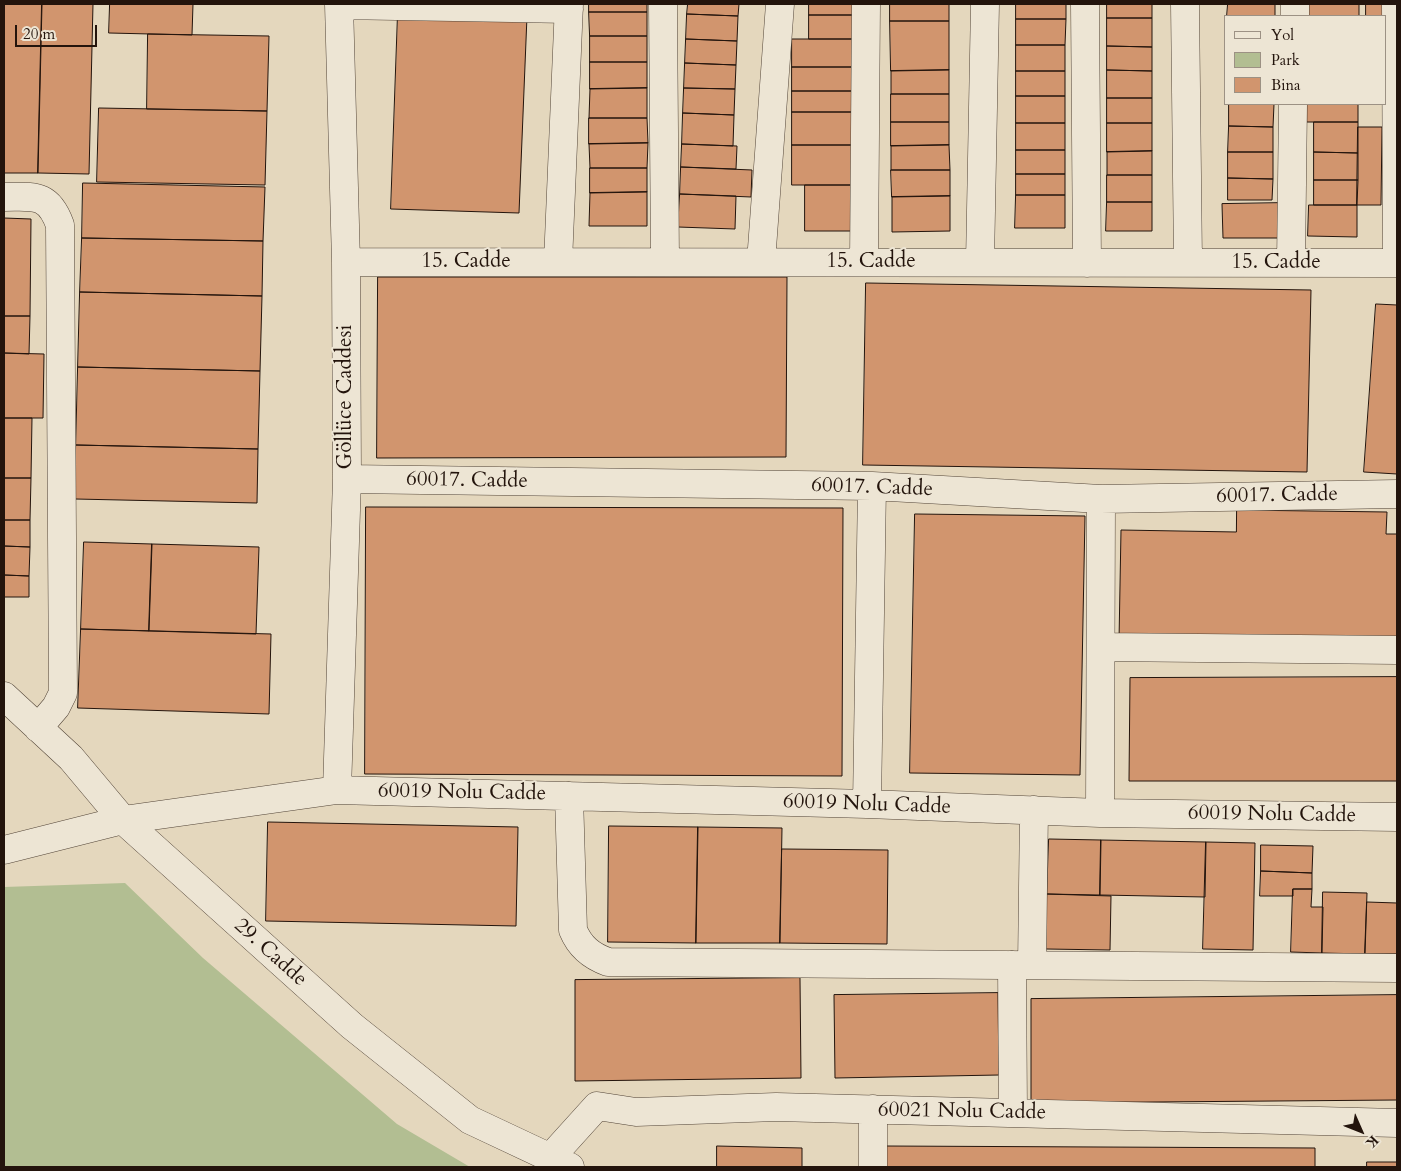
<!DOCTYPE html>
<html>
<head>
<meta charset="utf-8">
<style>
  body { margin:0 }
  #map { position:relative; width:1401px; height:1171px; overflow:hidden; background:#e4d7bd; font-family:Cardo,serif }
  canvas { display:block }
  .frame { position:absolute; inset:0; border:5px solid #23140c; pointer-events:none }
  .legend { position:absolute; left:1224px; top:15px; width:162px; height:90px; box-sizing:border-box; background:#ede5d4; border:1px solid #9c9184; margin:0; padding:6px 9px; list-style:none; font-size:15px; color:#23140c }
  .legend li { display:flex; align-items:center; gap:10px; height:25px }
  .legend b { width:25px; border:1px solid #9c9184 }
  .north { position:absolute; left:1336px; top:1106px; width:50px; height:50px; -webkit-text-stroke:4px #ede5d4; paint-order:stroke; rotate:134deg; font-size:14px; font-weight:700; line-height:20px; text-align:center; color:#23140c }
  .north::after { content:''; display:block; margin:auto; width:18px; height:22px; background:#23140c; clip-path:polygon(50% 0,100% 100%,50% 72%,0 100%) }
  .scale { position:absolute; left:15px; top:25px; width:82px; height:22px; box-sizing:border-box; border:2px solid #23140c; border-top:0; padding-left:6px; font-size:15px; line-height:18px; white-space:nowrap; color:#23140c; -webkit-text-stroke:4px #ede5d4; paint-order:stroke }
</style>
</head>
<body>
<div id="map">
<canvas width="1401" height="1171"></canvas>
<div class="frame"></div>
<ul class="legend">
<li><b style="height:6px;background:#ede5d4"></b>Yol</li>
<li><b style="height:14px;background:#b2be92"></b>Park</li>
<li><b style="height:14px;background:#d1956e"></b>Bina</li>
</ul>
<div class="north">K</div>
<div class="scale">20 m</div>
</div>
<script>
const ctx = document.querySelector('canvas').getContext('2d');
ctx.lineJoin = 'round';
function fill(path, color) { ctx.fillStyle = color; ctx.fill(path, 'evenodd'); }
function strokePath(path, color, width, dash) { ctx.strokeStyle = color; ctx.lineWidth = width; ctx.lineCap = dash ? 'butt' : 'round'; ctx.setLineDash(dash || []); ctx.stroke(path); }
function drawText(font, color, halo, rows, align = 'center') {
  ctx.font = font + ' Cardo,serif'; ctx.lineWidth = 4; ctx.setLineDash([]); ctx.textBaseline = 'middle'; ctx.strokeStyle = halo; ctx.fillStyle = color; for (const [text, x, y, turn = 0] of rows) {
    ctx.save(); ctx.translate(x, y); ctx.rotate((+turn || 0) * Math.PI / 180); ctx.textAlign = isNaN(turn) ? turn : align; if (halo) ctx.strokeText(text, 0, 0); ctx.fillText(text, 0, 0); ctx.restore();
  }
}
const green = new Path2D(`
  M 125,883 L 203,958 L 397,1124 L 470,1167 L 4,1167 L 4,887 Z`);
const building = new Path2D(`
  M 4,4 L 42,4 L 38,173 L 4,173 Z
  M 42,4 L 93,4 L 89,174 L 38,173 Z
  M 110,4 L 193,4 L 192,35 L 109,33 Z
  M 589,4 L 647,4 L 647,12 L 589,12 Z
  M 688,4 L 739,4 L 738,16 L 687,14 Z
  M 809,4 L 855,4 L 855,15 L 809,15 Z
  M 890,4 L 949,4 L 949,21 L 890,21 Z
  M 1016,4 L 1066,4 L 1066,19 L 1016,19 Z
  M 1107,4 L 1152,4 L 1152,18 L 1107,18 Z
  M 1228,4 L 1275,4 L 1275,16 L 1227,16 Z
  M 1309,4 L 1359,4 L 1359,16 L 1309,16 Z
  M 1366,4 L 1386,4 L 1385,16 L 1366,16 Z
  M 398,12 L 527,16 L 519,213 L 391,209 Z
  M 589,12 L 647,12 L 647,36 L 590,36 Z
  M 687,14 L 738,16 L 737,41 L 686,39 Z
  M 809,15 L 855,15 L 854,39 L 809,39 Z
  M 1107,18 L 1152,18 L 1152,47 L 1107,46 Z
  M 1016,19 L 1066,19 L 1065,45 L 1016,45 Z
  M 890,21 L 949,21 L 949,70 L 891,71 Z
  M 148,34 L 269,36 L 267,111 L 147,109 Z
  M 590,36 L 647,36 L 647,62 L 590,62 Z
  M 686,39 L 737,41 L 736,65 L 685,63 Z
  M 792,39 L 854,39 L 855,67 L 792,67 Z
  M 1016,45 L 1065,45 L 1065,71 L 1016,71 Z
  M 1107,46 L 1152,47 L 1152,71 L 1107,70 Z
  M 590,62 L 647,62 L 647,88 L 590,89 Z
  M 685,63 L 736,65 L 735,89 L 684,88 Z
  M 792,67 L 855,67 L 854,91 L 792,91 Z
  M 949,70 L 949,94 L 891,94 L 891,71 Z
  M 1107,70 L 1152,71 L 1152,98 L 1107,98 Z
  M 1016,71 L 1065,71 L 1065,96 L 1016,96 Z
  M 647,88 L 647,118 L 589,118 L 590,89 Z
  M 684,88 L 735,89 L 734,115 L 683,113 Z
  M 792,91 L 854,91 L 855,112 L 792,112 Z
  M 891,94 L 949,94 L 949,122 L 891,122 Z
  M 1016,96 L 1065,96 L 1065,123 L 1016,123 Z
  M 1107,98 L 1152,98 L 1152,123 L 1107,123 Z
  M 1229,104 L 1274,104 L 1273,127 L 1229,126 Z
  M 1307,104 L 1358,104 L 1358,122 L 1307,122 Z
  M 99,108 L 267,111 L 265,185 L 97,182 Z
  M 792,112 L 855,112 L 854,145 L 792,145 Z
  M 683,113 L 734,115 L 733,146 L 682,144 Z
  M 589,118 L 647,118 L 648,143 L 589,144 Z
  M 891,122 L 949,122 L 949,145 L 891,146 Z
  M 1314,122 L 1358,122 L 1358,153 L 1314,152 Z
  M 1016,123 L 1065,123 L 1065,150 L 1016,150 Z
  M 1107,123 L 1152,123 L 1152,151 L 1107,152 Z
  M 1229,126 L 1273,127 L 1273,152 L 1228,152 Z
  M 1358,127 L 1382,127 L 1381,205 L 1357,205 Z
  M 648,143 L 647,168 L 590,168 L 589,144 Z
  M 682,144 L 737,146 L 736,169 L 681,167 Z
  M 792,145 L 854,145 L 854,185 L 792,185 Z
  M 949,145 L 950,170 L 891,170 L 891,146 Z
  M 1016,150 L 1065,150 L 1065,174 L 1016,174 Z
  M 1152,151 L 1152,175 L 1107,175 L 1107,152 Z
  M 1228,152 L 1273,152 L 1273,179 L 1228,178 Z
  M 1314,152 L 1358,153 L 1358,180 L 1314,180 Z
  M 681,167 L 752,170 L 751,197 L 680,194 Z
  M 590,168 L 647,168 L 647,192 L 590,193 Z
  M 891,170 L 950,170 L 950,196 L 892,197 Z
  M 1016,174 L 1065,174 L 1065,195 L 1016,195 Z
  M 1107,175 L 1152,175 L 1152,202 L 1107,202 Z
  M 1228,178 L 1273,179 L 1272,200 L 1228,200 Z
  M 1314,180 L 1358,180 L 1357,205 L 1314,205 Z
  M 83,183 L 265,187 L 263,241 L 82,238 Z
  M 805,185 L 854,185 L 854,231 L 805,231 Z
  M 647,192 L 647,226 L 589,226 L 590,193 Z
  M 680,194 L 736,196 L 735,229 L 678,227 Z
  M 1016,195 L 1065,195 L 1065,228 L 1015,228 Z
  M 950,196 L 950,231 L 892,232 L 892,197 Z
  M 1107,202 L 1152,202 L 1152,231 L 1106,231 Z
  M 1283,203 L 1283,238 L 1223,238 L 1222,204 Z
  M 1309,205 L 1357,205 L 1357,237 L 1308,236 Z
  M 4,218 L 31,219 L 30,316 L 4,316 Z
  M 82,238 L 263,241 L 262,296 L 80,292 Z
  M 378,277 L 787,277 L 786,457 L 377,458 Z
  M 866,283 L 1311,290 L 1307,472 L 863,465 Z
  M 80,292 L 262,296 L 260,371 L 78,367 Z
  M 1376,304 L 1397,305 L 1397,474 L 1364,472 Z
  M 4,316 L 30,316 L 29,354 L 4,353 Z
  M 4,353 L 44,354 L 43,418 L 4,418 Z
  M 78,367 L 260,371 L 258,449 L 76,445 Z
  M 4,418 L 32,418 L 31,478 L 4,478 Z
  M 76,445 L 258,449 L 257,503 L 75,499 Z
  M 4,478 L 31,478 L 30,520 L 4,520 Z
  M 366,507 L 843,508 L 842,776 L 365,774 Z
  M 1237,510 L 1387,512 L 1386,534 L 1397,534 L 1397,645 L 1119,641 L 1121,530 L 1236,532 Z
  M 915,514 L 1085,516 L 1080,775 L 910,773 Z
  M 4,520 L 30,520 L 30,547 L 4,546 Z
  M 84,542 L 152,544 L 149,631 L 81,629 Z
  M 152,544 L 259,547 L 256,634 L 149,631 Z
  M 4,546 L 30,547 L 29,576 L 4,575 Z
  M 4,575 L 29,576 L 29,597 L 4,597 Z
  M 81,629 L 271,634 L 269,714 L 78,708 Z
  M 1397,677 L 1397,781 L 1129,781 L 1130,678 Z
  M 268,822 L 518,827 L 516,926 L 266,921 Z
  M 609,826 L 698,827 L 696,943 L 608,942 Z
  M 698,827 L 782,828 L 780,943 L 696,943 Z
  M 1049,839 L 1101,840 L 1100,895 L 1047,894 Z
  M 1101,840 L 1206,842 L 1205,897 L 1100,895 Z
  M 1206,842 L 1255,843 L 1253,950 L 1203,949 Z
  M 1261,845 L 1313,846 L 1312,873 L 1261,871 Z
  M 782,849 L 888,850 L 887,944 L 780,943 Z
  M 1261,871 L 1312,873 L 1312,889 L 1293,889 L 1293,896 L 1260,896 Z
  M 1293,889 L 1312,889 L 1311,907 L 1323,907 L 1322,953 L 1291,952 Z
  M 1323,892 L 1367,893 L 1365,954 L 1322,953 Z
  M 1047,894 L 1111,896 L 1110,950 L 1046,949 Z
  M 1367,902 L 1397,903 L 1397,954 L 1365,954 Z
  M 800,978 L 801,1078 L 575,1081 L 575,980 Z
  M 998,993 L 999,1075 L 835,1078 L 834,995 Z
  M 1397,995 L 1397,1100 L 1031,1103 L 1031,999 Z
  M 717,1146 L 802,1148 L 802,1167 L 717,1167 Z
  M 883,1146 L 1315,1148 L 1315,1167 L 883,1167 Z
  M 1367,1162 L 1397,1162 L 1397,1167 L 1367,1167 Z`);
const minor = new Path2D(`
  M 663,4 L 665,262
  M 1085,4 L 1087,263
  M 1185,4 L 1188,262
  M 1396,4 L 1397,263
  M 339,5 L 569,9
  M 1295,16 L 1295,4
  M 4,197 C 33,197 48,192 60,225 L 63,693 L 56,707 L 38,728
  M 346,262 L 1397,263
  M 558,262 L 569,4
  M 761,262 L 780,4
  M 864,262 L 866,4
  M 980,262 L 985,4
  M 1291,263 L 1293,104
  M 347,479 L 872,486 L 1101,499 L 1397,494
  M 1101,647 L 1397,650
  M 4,696 L 71,758 L 123,820 L 352,1026 L 470,1120 L 570,1167
  M 337,790 L 347,479 L 346,262 L 339,4
  M 569,796 L 573,930 C 580,947 591,956 608,962 L 1397,968
  M 867,804 L 872,486
  M 1100,813 L 1101,499
  M 4,850 L 123,820 L 337,790 L 867,804 L 1100,813 L 1397,817
  M 1012,965 L 1013,1113
  M 1032,965 L 1034,810
  M 550,1158 L 597,1106 L 636,1112 L 776,1107 L 1397,1123
  M 873,1167 L 873,1109`);
const streetNames = [
  ["15. Cadde",466,262],
  ["15. Cadde",871,262],
  ["15. Cadde",1276,263],
  ["Göllüce Caddesi",346,397,-90],
  ["60017. Cadde",467,481,1],
  ["60017. Cadde",872,488,2],
  ["60017. Cadde",1277,496,-1],
  ["60019 Nolu Cadde",462,793,1],
  ["60019 Nolu Cadde",867,805,2],
  ["60019 Nolu Cadde",1272,815,1],
  ["29. Cadde",270,953,42],
  ["60021 Nolu Cadde",962,1112,1]
];
fill(green, '#b2be92');
fill(building, '#d1956e');
strokePath(building, '#23140c', 1);
strokePath(minor, '#534538', 29);
strokePath(minor, '#ede5d4', 28);
drawText('21px', '#23140c', '#ede5d4', streetNames);
</script>
</body>
</html>
